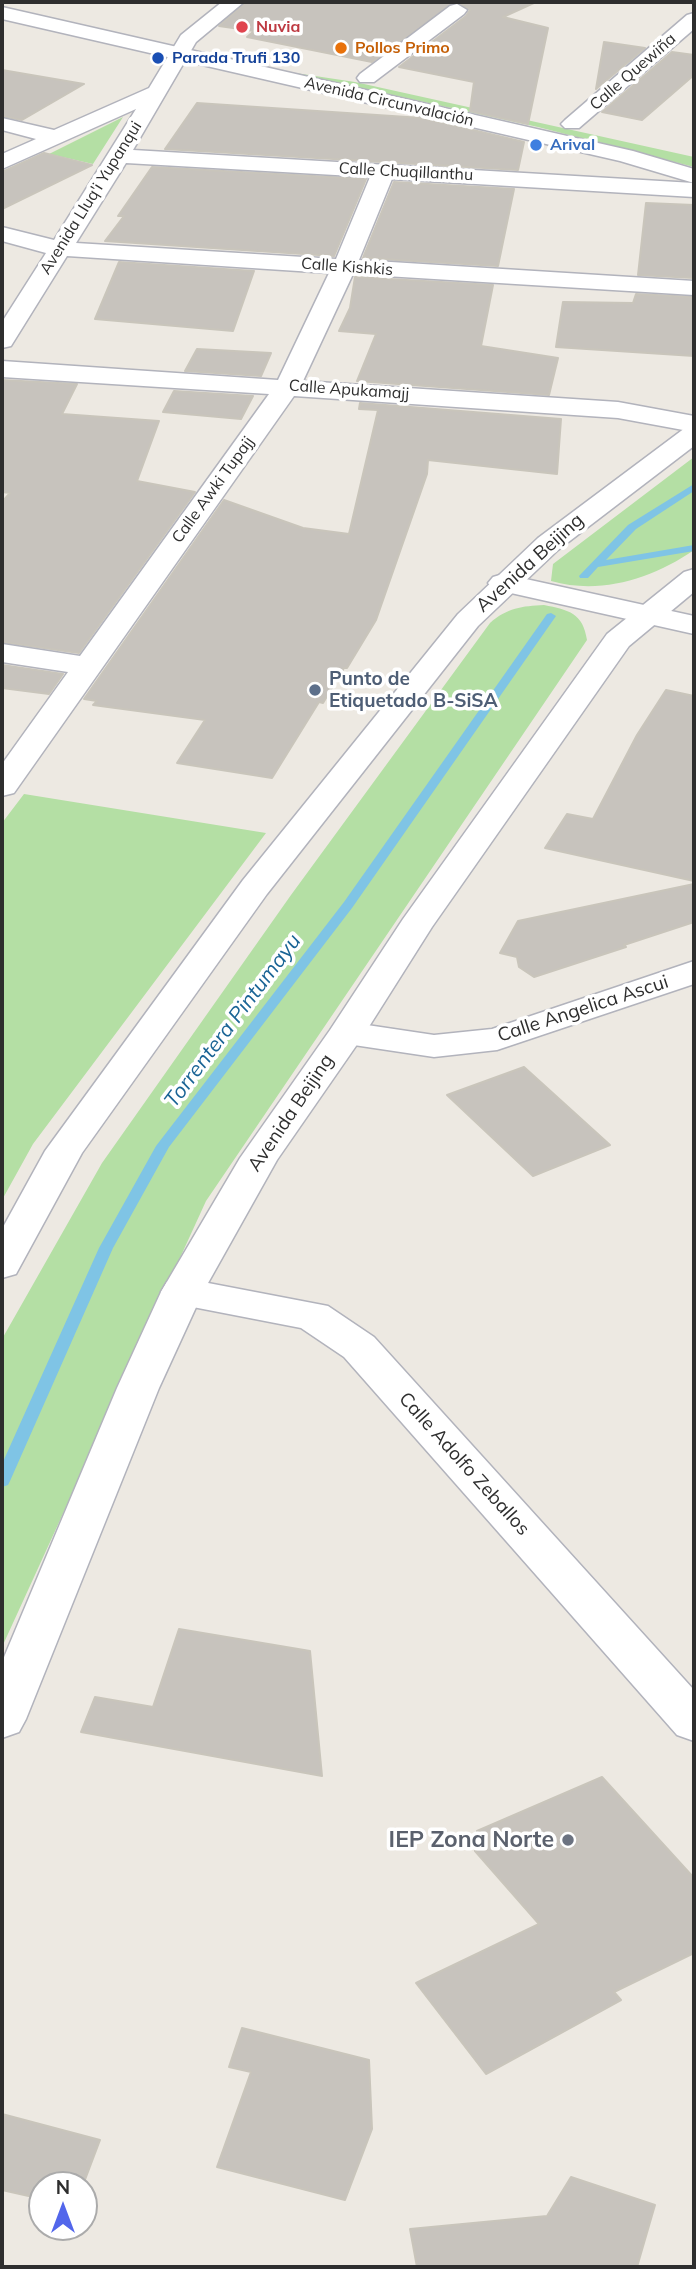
<!DOCTYPE html>
<html>
<head>
<meta charset="utf-8">
<style>
  body { margin:0 }
  #map { position:relative; width:696px; height:2269px; overflow:hidden; background:#ede9e2; font-family:Mulish,sans-serif }
  canvas { display:block }
  .frame { position:absolute; inset:0; border:4px solid #2e2e2e; pointer-events:none }
  .north { position:absolute; left:28px; top:2171px; width:70px; height:70px; box-sizing:border-box; background:#fff; border:2px solid #ababab; border-radius:50%; rotate:0deg; font-size:19px; font-weight:700; line-height:28px; text-align:center; color:#2e2e2e }
  .north::after { content:''; display:block; margin:auto; width:24px; height:32px; background:#5266eb; clip-path:polygon(50% 0,100% 100%,50% 72%,0 100%) }
</style>
</head>
<body>
<div id="map">
<canvas width="696" height="2269"></canvas>
<div class="frame"></div>
<div class="north">N</div>
</div>
<script>
const ctx = document.querySelector('canvas').getContext('2d');
ctx.lineJoin = 'round';
function fill(path, color) { ctx.fillStyle = color; ctx.fill(path, 'evenodd'); }
function strokePath(path, color, width, dash) { ctx.strokeStyle = color; ctx.lineWidth = width; ctx.lineCap = dash ? 'butt' : 'round'; ctx.setLineDash(dash || []); ctx.stroke(path); }
function drawText(font, color, halo, rows, align = 'center') {
  ctx.font = font + ' Mulish,sans-serif'; ctx.lineWidth = 7; ctx.setLineDash([]); ctx.textBaseline = 'middle'; ctx.strokeStyle = halo; ctx.fillStyle = color; for (const [text, x, y, turn = 0] of rows) {
    ctx.save(); ctx.translate(x, y); ctx.rotate((+turn || 0) * Math.PI / 180); ctx.textAlign = isNaN(turn) ? turn : align; if (halo) ctx.strokeText(text, 0, 0); ctx.fillText(text, 0, 0); ctx.restore();
  }
}
const green = new Path2D(`
  M 282,71 L 355,82 L 694,157 L 694,167 L 538,127 Z
  M 123,117 L 93,164 L 49,154 Z
  M 694,457 L 694,550 C 652,579 600,595 551,581 L 553,564 Z
  M 544,605 C 569,610 583,613 587,640 L 206,1201 L 2,1647 L 2,1339 L 102,1163 L 291,895 L 490,623 C 507,608 522,606 544,605 Z
  M 24,794 L 266,833 L 33,1144 L 2,1200 L 2,823 Z`);
const stream = new Path2D(`
  M 694,484 L 694,491 L 636,529 L 606,560 L 694,545 L 694,551 L 598,567 L 588,578 L 580,578 L 579,576 L 628,525 Z
  M 551,613 L 556,616 L 352,908 L 169,1147 L 113,1248 L 10,1481 L 8,1485 L 2,1487 L 2,1464 L 99,1248 L 156,1146 L 344,902 L 547,614 Z`);
const building = new Path2D(`
  M 246,2 L 455,2 L 372,62 L 247,37 L 254,31 L 219,26 Z
  M 458,2 L 536,2 L 503,17 L 548,28 L 528,124 L 470,111 L 474,82 L 399,67 L 466,16 L 470,10 Z
  M 604,42 L 645,48 L 596,89 Z
  M 672,52 L 694,55 L 694,75 L 642,120 L 602,112 Z
  M 2,70 L 84,84 L 22,120 L 2,116 Z
  M 197,103 L 422,118 L 524,142 L 518,170 L 165,149 Z
  M 44,153 L 92,165 L 2,209 L 2,172 Z
  M 152,167 L 366,179 L 334,256 L 105,241 L 124,216 L 118,216 Z
  M 394,182 L 514,189 L 498,266 L 363,258 Z
  M 646,203 L 694,205 L 694,278 L 638,275 Z
  M 119,262 L 254,271 L 233,331 L 95,319 Z
  M 355,277 L 493,285 L 481,346 L 558,358 L 549,395 L 357,381 L 376,334 L 339,331 L 350,308 Z
  M 636,294 L 694,297 L 694,356 L 556,347 L 563,302 L 633,303 Z
  M 197,349 L 271,353 L 261,376 L 185,371 Z
  M 2,380 L 77,384 L 62,414 L 159,421 L 137,481 L 195,492 L 79,653 L 2,642 L 2,502 L 10,493 L 2,492 Z
  M 174,391 L 253,396 L 241,419 L 163,412 Z
  M 360,403 L 561,419 L 557,474 L 428,460 L 427,474 L 376,620 L 347,668 L 344,668 L 323,703 L 319,702 L 272,778 L 177,763 L 205,720 L 93,705 L 97,701 L 84,699 L 224,500 L 303,528 L 349,534 L 378,410 L 359,409 Z
  M 2,665 L 63,674 L 49,694 L 2,688 Z
  M 666,690 L 694,696 L 694,881 L 545,848 L 567,814 L 593,819 L 637,735 Z
  M 694,884 L 694,922 L 624,945 L 626,947 L 534,977 L 519,967 L 517,957 L 500,953 L 518,921 Z
  M 524,1067 L 610,1145 L 533,1176 L 447,1095 Z
  M 179,1629 L 310,1651 L 322,1776 L 81,1732 L 95,1697 L 153,1707 Z
  M 602,1777 L 694,1878 L 694,1953 L 614,1992 L 621,2000 L 486,2074 L 416,1983 L 539,1924 L 475,1851 L 477,1831 Z
  M 242,2028 L 369,2060 L 372,2129 L 345,2200 L 217,2167 L 251,2072 L 229,2067 Z
  M 2,2114 L 100,2140 L 83,2185 L 42,2185 L 42,2199 L 2,2190 Z
  M 571,2177 L 655,2205 L 637,2267 L 417,2267 L 410,2229 L 547,2216 Z`);
const street = new Path2D(`
  M 222,2 L 244,2 L 196,42 L 133,150 L 694,183 L 694,197 L 392,179 L 359,260 L 694,281 L 694,295 L 353,274 L 303,381 L 618,402 L 694,416 L 694,432 L 618,418 L 294,396 L 14,793 L 2,796 L 2,764 L 68,672 L 2,662 L 2,644 L 80,656 L 269,394 L 2,377 L 2,361 L 278,380 L 329,273 L 67,256 L 11,346 L 2,348 L 2,322 L 46,253 L 2,241 L 2,227 L 54,240 L 136,109 L 2,169 L 2,154 L 36,139 L 2,130 L 2,118 L 54,130 L 149,88 L 181,35 ZM 126,163 L 370,177 L 336,259 L 76,243 Z
  M 457,4 L 467,10 L 464,14 L 374,82 L 360,82 L 357,78 L 360,74 L 450,6 Z
  M 694,13 L 694,29 L 579,128 L 565,128 L 561,124 L 565,120 L 687,15 Z
  M 503,574 L 694,616 L 694,634 L 493,589 L 488,583 L 493,577 Z
  M 694,961 L 694,984 L 497,1050 L 434,1057 L 347,1044 L 334,1041 L 329,1033 L 334,1025 L 347,1022 L 434,1035 L 492,1029 Z
  M 182,1278 L 328,1306 L 374,1337 L 694,1690 L 694,1741 L 677,1735 L 344,1357 L 301,1328 L 167,1302 L 161,1292 L 167,1282 Z`);
const secondary = new Path2D(`
  M 2,7 L 633,151 L 694,169 L 694,183 L 620,161 L 2,19 Z
  M 694,426 L 694,446 L 558,550 L 478,626 L 267,894 L 82,1153 L 16,1274 L 2,1278 L 2,1229 L 45,1151 L 243,880 L 458,614 L 538,538 L 685,428 Z
  M 694,569 L 694,592 L 629,646 L 432,927 L 365,1033 L 277,1160 L 203,1292 L 159,1388 L 26,1719 L 19,1732 L 2,1738 L 2,1662 L 117,1388 L 161,1292 L 240,1158 L 330,1030 L 403,919 L 607,634 L 684,572 Z`);
const markers = [
  [242,27,7,"#e0444e"],
  [341,48,7,"#e8710a"],
  [158,58,7,"#1a4fb4"],
  [536,145,7,"#3f7fe0"],
  [315,690,7,"#5c6f8a"],
  [568,1840,7,"#6b7280"]
];
const farHealthnames = [
  ["Nuvia",256,27]
];
const farFoodnames = [
  ["Pollos Primo",355,48]
];
const farTransitnames = [
  ["Parada Trufi 130",172,58]
];
const farStreetnames = [
  ["Calle Quewiña",633,72,-41],
  ["Avenida Circunvalación",389,102,13],
  ["Calle Chuqillanthu",406,172,3],
  ["Avenida Lluq'i Yupanqui",91,198,-58],
  ["Calle Kishkis",347,267,4],
  ["Calle Apukamajj",349,390,4],
  ["Calle Awki Tupajj",213,490,-54]
];
const farShopnames = [
  ["Arival",550,145]
];
const streetNames = [
  ["Avenida Beijing",530,563,-42],
  ["Calle Angelica Ascui",583,1009,-18],
  ["Avenida Beijing",291,1113,-56],
  ["Calle Adolfo Zeballos",464,1464,48]
];
const serviceNames = [
  ["Punto de",329,679],
  ["Etiquetado B-SiSA",329,701]
];
const waterNames = [
  ["Torrentera Pintumayu",233,1021,-53]
];
const nearWorshipnames = [
  ["IEP Zona Norte",554,1840]
];
fill(green, '#b4dfa4');
fill(stream, '#7fc4e5');
fill(building, '#c7c3bd');
strokePath(building, '#c9c5bb', 2);
strokePath(street, '#b2b3bc', 3);
strokePath(secondary, '#b2b3bc', 3);
fill(street, '#fff');
fill(secondary, '#fff');
for (const [x, y, r, color] of markers) { const dot = new Path2D(); dot.arc(x, y, r, 0, 2 * Math.PI); ctx.fillStyle = color; ctx.fill(dot); strokePath(dot, '#fff', 2.5); }
drawText('bold 16px', '#be3a42', '#fff', farHealthnames, 'left');
drawText('bold 16px', '#c56008', '#fff', farFoodnames, 'left');
drawText('bold 16px', '#164399', '#fff', farTransitnames, 'left');
drawText('16px', '#2e2e2e', '#fff', farStreetnames);
drawText('bold 16px', '#366cbe', '#fff', farShopnames, 'left');
drawText('19px', '#2e2e2e', '#fff', streetNames);
drawText('bold 19px', '#4e5e75', '#fff', serviceNames, 'left');
drawText('italic 21px', '#1a6495', '#fff', waterNames);
drawText('bold 23px', '#5b616d', '#fff', nearWorshipnames, 'right');
</script>
</body>
</html>
